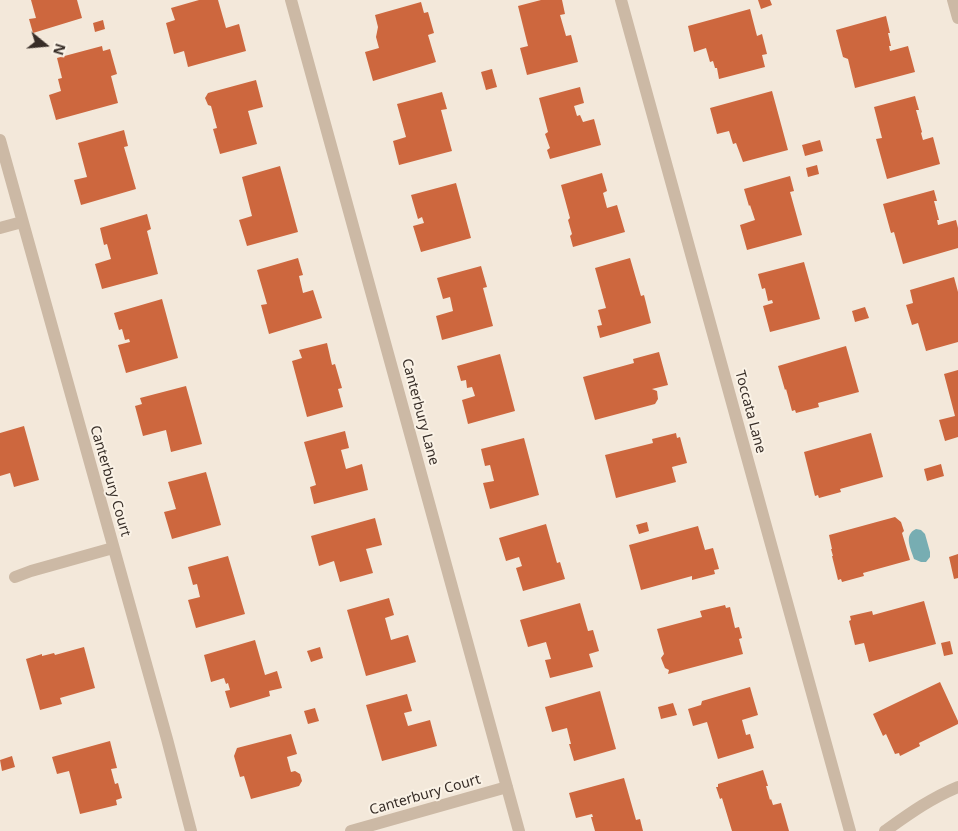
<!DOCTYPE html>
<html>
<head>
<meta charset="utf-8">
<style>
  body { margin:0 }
  #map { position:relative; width:958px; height:831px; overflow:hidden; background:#f3e8da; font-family:"Noto Sans",sans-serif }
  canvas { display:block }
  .north { position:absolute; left:20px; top:20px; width:50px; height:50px; -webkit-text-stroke:4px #faf2e6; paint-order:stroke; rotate:107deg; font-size:14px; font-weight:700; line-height:20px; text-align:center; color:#372d27 }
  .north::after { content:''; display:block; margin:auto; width:18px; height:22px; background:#372d27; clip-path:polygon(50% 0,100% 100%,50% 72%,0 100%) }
</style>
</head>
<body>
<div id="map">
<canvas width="958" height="831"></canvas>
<div class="north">N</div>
</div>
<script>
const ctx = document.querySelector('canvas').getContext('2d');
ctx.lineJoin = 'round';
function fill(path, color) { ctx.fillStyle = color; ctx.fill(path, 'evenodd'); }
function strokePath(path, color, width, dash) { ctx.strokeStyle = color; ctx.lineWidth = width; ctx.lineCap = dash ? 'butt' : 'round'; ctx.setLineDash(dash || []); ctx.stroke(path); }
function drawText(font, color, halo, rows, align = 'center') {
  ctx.font = font + ' "Noto Sans",sans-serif'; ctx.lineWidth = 4; ctx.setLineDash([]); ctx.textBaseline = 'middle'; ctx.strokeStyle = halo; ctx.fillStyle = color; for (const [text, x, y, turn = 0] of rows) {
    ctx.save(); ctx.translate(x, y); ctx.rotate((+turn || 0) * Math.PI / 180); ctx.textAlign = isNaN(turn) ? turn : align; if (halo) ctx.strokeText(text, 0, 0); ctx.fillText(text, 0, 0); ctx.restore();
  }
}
const water = new Path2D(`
  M 916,529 L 921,530 L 925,534 L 930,552 L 930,557 L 926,562 L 921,562 L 914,559 C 911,549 903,535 916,529 Z`);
const building = new Path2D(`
  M 31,0 L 77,0 L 82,18 L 33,33 L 29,19 L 36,18 Z
  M 199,0 L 218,0 L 226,28 L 239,24 L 246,51 L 188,67 L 184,51 L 174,54 L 166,23 L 175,20 L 171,8 Z
  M 541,0 L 562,0 L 565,14 L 560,15 L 566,36 L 571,35 L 578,62 L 527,75 L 520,48 L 528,46 L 518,6 Z
  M 758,0 L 770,0 L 772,5 L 761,9 Z
  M 421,2 L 424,13 L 428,12 L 434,33 L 428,35 L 436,62 L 373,81 L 365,52 L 379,48 L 376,37 L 378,27 L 375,15 Z
  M 750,9 L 757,36 L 762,34 L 767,54 L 762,55 L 765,67 L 719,79 L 717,68 L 715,68 L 713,61 L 710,62 L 706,48 L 694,52 L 688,26 Z
  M 886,16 L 890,33 L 888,33 L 891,46 L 889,46 L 890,51 L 908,46 L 915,72 L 855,88 L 848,59 L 843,57 L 836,30 Z
  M 103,20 L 105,29 L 95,32 L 93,23 Z
  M 102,46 L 103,51 L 110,49 L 117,74 L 111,76 L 118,103 L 56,120 L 49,95 L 61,91 L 58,79 L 62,78 L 57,58 Z
  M 492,69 L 497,87 L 486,90 L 481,72 Z
  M 256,80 L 263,107 L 248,111 L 257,144 L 220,154 L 213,129 L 217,128 L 211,106 L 208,105 L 205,98 L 208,93 Z
  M 580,87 L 584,103 L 574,106 L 577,116 L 580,115 L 583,122 L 594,119 L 601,145 L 550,159 L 547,150 L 550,148 L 545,134 L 548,132 L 539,98 Z
  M 772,91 L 788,150 L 743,162 L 736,143 L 733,144 L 729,131 L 717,134 L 710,108 Z
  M 442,92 L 447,109 L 441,110 L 452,151 L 399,165 L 393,141 L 406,137 L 397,104 Z
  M 915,96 L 919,110 L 916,110 L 922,132 L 921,133 L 923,140 L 933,137 L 940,164 L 887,179 L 876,139 L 882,138 L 874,107 Z
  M 124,130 L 128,146 L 124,147 L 136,189 L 81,205 L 74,180 L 87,177 L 78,143 Z
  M 820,140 L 823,151 L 805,156 L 802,145 Z
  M 817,165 L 819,174 L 808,177 L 806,168 Z
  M 280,166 L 298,232 L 247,246 L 239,220 L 252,216 L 242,177 Z
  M 602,173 L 607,191 L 603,193 L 607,208 L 617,205 L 625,232 L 573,247 L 570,236 L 572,234 L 568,220 L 570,218 L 561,185 Z
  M 790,176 L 794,191 L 790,192 L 802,235 L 747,250 L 740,225 L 755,220 L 750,205 L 749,206 L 744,189 Z
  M 456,183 L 471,238 L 421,252 L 413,226 L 424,223 L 422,217 L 418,219 L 411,195 Z
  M 934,190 L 937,201 L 934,201 L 939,220 L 937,220 L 938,225 L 956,220 L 958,228 L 958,248 L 903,264 L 894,232 L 891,233 L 883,204 Z
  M 147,214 L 151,229 L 147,231 L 158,274 L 102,289 L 95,264 L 111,259 L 107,244 L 104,245 L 100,228 Z
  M 298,258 L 303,275 L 299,276 L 303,293 L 313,290 L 322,318 L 269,334 L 261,305 L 267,304 L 257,270 Z
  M 630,258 L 641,296 L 644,295 L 651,323 L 600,338 L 597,326 L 602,325 L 598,310 L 606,308 L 595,268 Z
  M 804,262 L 820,319 L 770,332 L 763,306 L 773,303 L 772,300 L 768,301 L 765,288 L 762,289 L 758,274 Z
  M 481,266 L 487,287 L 483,288 L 493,326 L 442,340 L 436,316 L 453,311 L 450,297 L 443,299 L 437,278 Z
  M 954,277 L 958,292 L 958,342 L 926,351 L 918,323 L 912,325 L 906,305 L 913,303 L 910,290 Z
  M 162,299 L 178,358 L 126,373 L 118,345 L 130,342 L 129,339 L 125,340 L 122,329 L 119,330 L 114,313 Z
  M 865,307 L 869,318 L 855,322 L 852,311 Z
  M 327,343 L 332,365 L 335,364 L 342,388 L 338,389 L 343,407 L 307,417 L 292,361 L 302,358 L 299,350 Z
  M 846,346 L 859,392 L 818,403 L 819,407 L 796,413 L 795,410 L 792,411 L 786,389 L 785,390 L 778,366 Z
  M 659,352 L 668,385 L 652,389 L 657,391 L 658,399 L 655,404 L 595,420 L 583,377 L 634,363 L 633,359 Z
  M 500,354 L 515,411 L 468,424 L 462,400 L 475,396 L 472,387 L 467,388 L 466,380 L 461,381 L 457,366 Z
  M 958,370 L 958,437 L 945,441 L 939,420 L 955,416 L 944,374 Z
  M 186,386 L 202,444 L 171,452 L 166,430 L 143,436 L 135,406 L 142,404 L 140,398 Z
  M 24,426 L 39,480 L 14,487 L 10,473 L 0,476 L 0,433 Z
  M 345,431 L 349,448 L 341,450 L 346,469 L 362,464 L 368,490 L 314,504 L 310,487 L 316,485 L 304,442 Z
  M 676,433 L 677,438 L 680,437 L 687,463 L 672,467 L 676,482 L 616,498 L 605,455 L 653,443 L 652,439 Z
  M 871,433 L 883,477 L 840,489 L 841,492 L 819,498 L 818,495 L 815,496 L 804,452 Z
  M 524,438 L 539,495 L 490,509 L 483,483 L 494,481 L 490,465 L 485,466 L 481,449 Z
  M 941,464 L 944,476 L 927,481 L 924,469 Z
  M 206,472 L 221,525 L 172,539 L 164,512 L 176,509 L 168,482 Z
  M 895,517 L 901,522 L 904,531 L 902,533 L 910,560 L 863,573 L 864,576 L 842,582 L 841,579 L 838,580 L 832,556 L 833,556 L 831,549 L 832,549 L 829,535 Z
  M 375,518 L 382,545 L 366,549 L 373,573 L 340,582 L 334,561 L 319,566 L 311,536 Z
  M 647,522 L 649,531 L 639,534 L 636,525 Z
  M 546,524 L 557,563 L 560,562 L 565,579 L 523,591 L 516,568 L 522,566 L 519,557 L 506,561 L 499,538 Z
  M 698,526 L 705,550 L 713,548 L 719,569 L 714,570 L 715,574 L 692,580 L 692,576 L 641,590 L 629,545 Z
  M 958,554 L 958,578 L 954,579 L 949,557 Z
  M 228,556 L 245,614 L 196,628 L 188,600 L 200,597 L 197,584 L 193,585 L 188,567 Z
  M 389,598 L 394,615 L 385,618 L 391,640 L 408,635 L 416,662 L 366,676 L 347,610 Z
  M 924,601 L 936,644 L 869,662 L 864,643 L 855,645 L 849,621 L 851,620 L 850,616 L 872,611 L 873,615 Z
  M 580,603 L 588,631 L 593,630 L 599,651 L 589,654 L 593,667 L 550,678 L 545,660 L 551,659 L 546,642 L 528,647 L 520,620 Z
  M 725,605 L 726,608 L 730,607 L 735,628 L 739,627 L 742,638 L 739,639 L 743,654 L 668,674 L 669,670 L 665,668 L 661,658 L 664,654 L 657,629 L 702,617 L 700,611 Z
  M 255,640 L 265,675 L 277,671 L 282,688 L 269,691 L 270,696 L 230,708 L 225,691 L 230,690 L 228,683 L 226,684 L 224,678 L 211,682 L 204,655 Z
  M 950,641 L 953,654 L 944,656 L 941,643 Z
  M 84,647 L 95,688 L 60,698 L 62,704 L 40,710 L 26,659 L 42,654 L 42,656 L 54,653 L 55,655 Z
  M 320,647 L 323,658 L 311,662 L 307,651 Z
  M 940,682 L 958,721 L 958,724 L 919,743 L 920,746 L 900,756 L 899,753 L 895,754 L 886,734 L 883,736 L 873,714 Z
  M 750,687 L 758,715 L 742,720 L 746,735 L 750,734 L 754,748 L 718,759 L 707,722 L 693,726 L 688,709 L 701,705 L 702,701 Z
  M 600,691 L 616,749 L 574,761 L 569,744 L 571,744 L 567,728 L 552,732 L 545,707 Z
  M 407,694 L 412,711 L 404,713 L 408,726 L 430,720 L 437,746 L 382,761 L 366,705 Z
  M 673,703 L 677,715 L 661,719 L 658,707 Z
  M 315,708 L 319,721 L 308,724 L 304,711 Z
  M 291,734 L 297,754 L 287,757 L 291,772 L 295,771 L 300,774 L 302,781 L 299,786 L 251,799 L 244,776 L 240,777 L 234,756 L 237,748 Z
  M 110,741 L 117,768 L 111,769 L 115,784 L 118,783 L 122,798 L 116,800 L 117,805 L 80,814 L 69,771 L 57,774 L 52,757 Z
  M 12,756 L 15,767 L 2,771 L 0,760 Z
  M 763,770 L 768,786 L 766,786 L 770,800 L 771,799 L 773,805 L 781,803 L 789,831 L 732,831 L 722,798 L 720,799 L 716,787 L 718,787 L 718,784 Z
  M 624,778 L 636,820 L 640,819 L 643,831 L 595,831 L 591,817 L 593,817 L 592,814 L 576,818 L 569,793 Z`);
const minor = new Path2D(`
  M 291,0 L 519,831
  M 621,0 L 850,831
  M 953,0 L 958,18
  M 0,140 L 167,739 L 191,831
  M 0,228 L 22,222
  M 15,577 L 31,571 L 113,548
  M 351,831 L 507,787
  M 885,831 C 909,814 931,798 958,787`);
const streetNames = [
  ["Canterbury Lane",420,412,75],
  ["Toccata Lane",750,412,75],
  ["Canterbury Court",110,481,74],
  ["Canterbury Court",425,795,-16]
];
fill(water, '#77adb2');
fill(building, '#cd673e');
strokePath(minor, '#ccb9a5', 12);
drawText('14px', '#372d27', '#faf2e6', streetNames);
</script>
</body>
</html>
